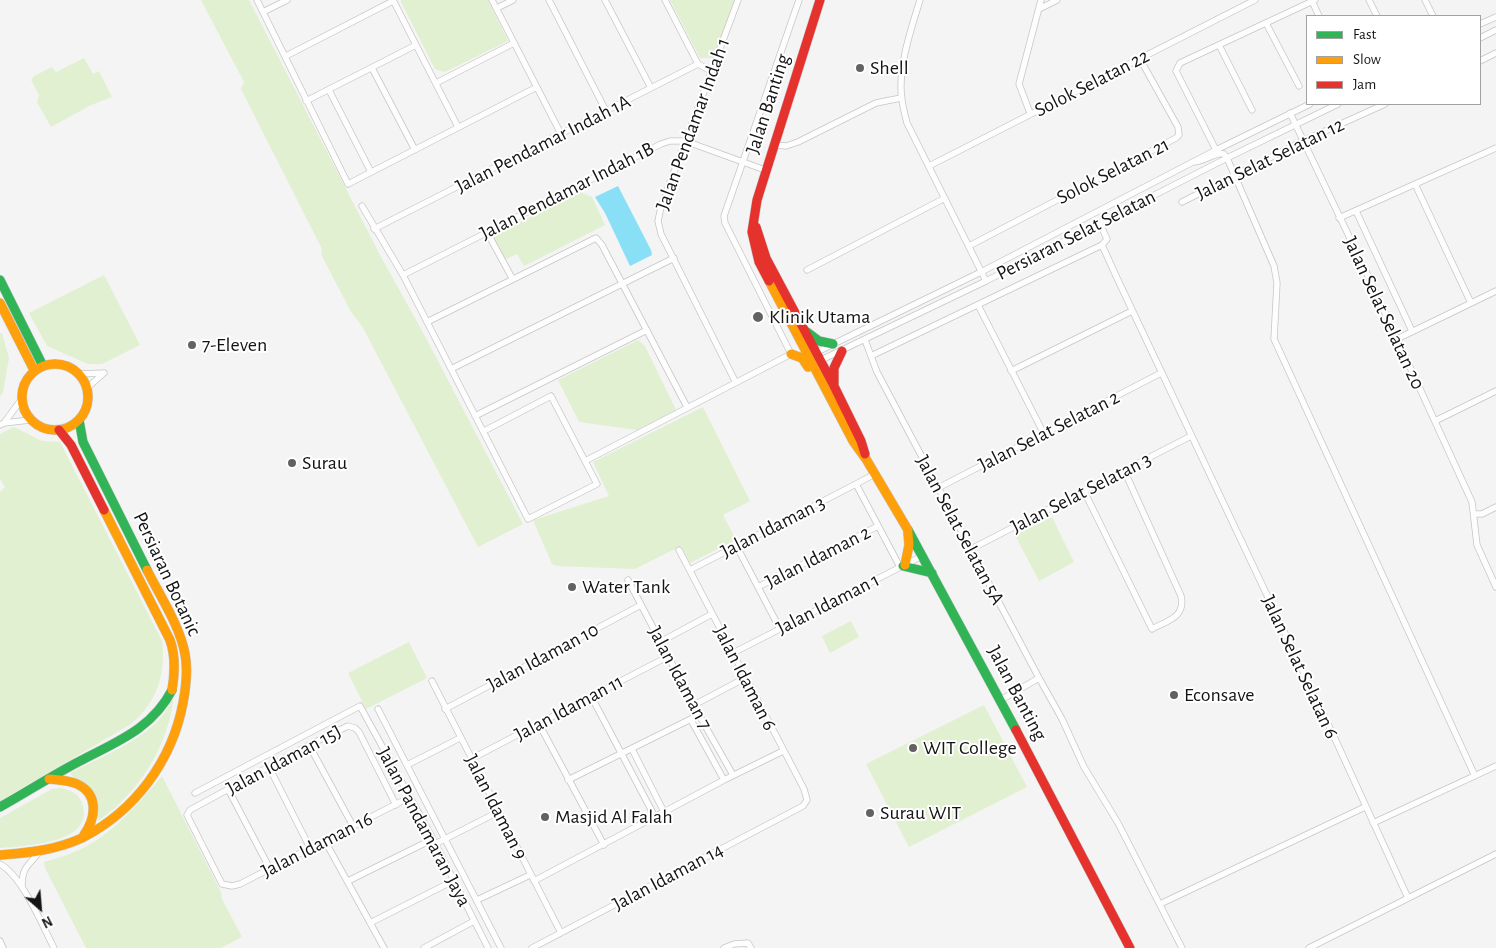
<!DOCTYPE html>
<html>
<head>
<meta charset="utf-8">
<style>
  body { margin:0 }
  #map { position:relative; width:1496px; height:948px; overflow:hidden; background:#f4f4f4; font-family:"Alegreya Sans",sans-serif }
  canvas { display:block }
  .legend { position:absolute; left:1306px; top:15px; width:175px; height:90px; box-sizing:border-box; background:#fff; border:1px solid #a1a1a1; margin:0; padding:6px 9px; list-style:none; font-size:15px; color:#141415 }
  .legend li { display:flex; align-items:center; gap:10px; height:25px }
  .legend b { width:25px; border:1px solid #a1a1a1 }
  .north { position:absolute; left:15px; top:883px; width:50px; height:50px; -webkit-text-stroke:4px #fff; paint-order:stroke; rotate:153deg; font-size:14px; font-weight:700; line-height:20px; text-align:center; color:#141415 }
  .north::after { content:''; display:block; margin:auto; width:18px; height:22px; background:#141415; clip-path:polygon(50% 0,100% 100%,50% 72%,0 100%) }
</style>
</head>
<body>
<div id="map">
<canvas width="1496" height="948"></canvas>
<ul class="legend">
<li><b style="height:6px;background:#30b455"></b>Fast</li>
<li><b style="height:6px;background:#ff9f0a"></b>Slow</li>
<li><b style="height:6px;background:#e5322d"></b>Jam</li>
</ul>
<div class="north">N</div>
</div>
<script>
const ctx = document.querySelector('canvas').getContext('2d');
ctx.lineJoin = 'round';
function fill(path, color) { ctx.fillStyle = color; ctx.fill(path, 'evenodd'); }
function strokePath(path, color, width, dash) { ctx.strokeStyle = color; ctx.lineWidth = width; ctx.lineCap = dash ? 'butt' : 'round'; ctx.setLineDash(dash || []); ctx.stroke(path); }
function drawText(font, color, halo, rows, align = 'center') {
  ctx.font = font + ' "Alegreya Sans",sans-serif'; ctx.lineWidth = 4; ctx.setLineDash([]); ctx.textBaseline = 'middle'; ctx.strokeStyle = halo; ctx.fillStyle = color; for (const [text, x, y, turn = 0] of rows) {
    ctx.save(); ctx.translate(x, y); ctx.rotate((+turn || 0) * Math.PI / 180); ctx.textAlign = isNaN(turn) ? turn : align; if (halo) ctx.strokeText(text, 0, 0); ctx.fillText(text, 0, 0); ctx.restore();
  }
}
const green = new Path2D(`
  M 201,0 L 249,0 L 380,255 L 426,338 L 523,524 L 478,547 L 362,326 L 351,312 L 321,254 L 322,249 L 241,89 L 244,82 Z
  M 401,0 L 488,0 L 508,41 L 445,72 L 435,69 L 401,2 Z
  M 670,0 L 736,0 L 715,58 L 700,58 Z
  M 84,58 L 93,74 L 99,71 L 112,97 L 91,105 L 51,127 L 37,102 L 39,95 L 31,80 L 34,76 L 52,67 L 56,72 Z
  M 580,192 L 592,197 L 605,225 L 524,266 L 517,254 L 504,260 L 492,236 Z
  M 104,275 L 140,345 L 102,364 L 88,364 L 47,346 L 29,313 Z
  M 2,333 L 9,358 L 3,392 L 0,397 L 0,334 Z
  M 638,340 L 645,346 L 676,410 L 637,430 L 579,422 L 558,380 Z
  M 703,407 L 750,501 L 723,515 L 736,540 L 690,563 L 681,546 L 635,569 L 557,566 L 552,564 L 533,520 L 609,496 L 593,462 Z
  M 14,427 L 42,441 L 60,442 L 162,641 C 166,674 157,702 131,724 L 0,801 L 0,492 L 5,487 L 0,479 L 0,434 Z
  M 1052,517 L 1074,562 L 1039,581 L 1015,535 Z
  M 851,621 L 859,637 L 830,653 L 822,636 Z
  M 409,642 L 427,678 L 366,709 L 348,673 Z
  M 174,694 C 169,745 140,792 98,821 C 97,807 93,793 83,783 C 79,779 73,779 70,773 C 99,758 143,741 163,715 C 168,709 171,701 174,694 Z
  M 984,705 L 1027,787 L 909,847 L 866,764 Z
  M 162,776 L 221,892 L 222,899 L 242,937 L 221,948 L 86,948 L 45,868 L 44,862 C 57,858 69,855 81,849 C 114,833 139,803 162,776 Z
  M 60,788 C 71,790 80,794 83,806 C 93,844 23,846 0,848 L 0,818 L 52,789 Z`);
const water = new Path2D(`
  M 618,186 L 651,250 L 652,255 L 630,266 L 605,213 L 595,197 Z`);
const street = new Path2D(`
  M 257,0 L 348,184 L 537,87
  M 393,0 L 458,127
  M 492,0 L 561,134
  M 549,0 L 606,111
  M 605,0 L 651,88
  M 665,0 L 698,64
  M 920,0 C 911,29 897,70 902,100 C 903,108 905,115 907,123 L 986,281
  M 1369,0 L 1377,16
  M 1425,0 L 1433,16
  M 1312,1 L 1319,16
  M 497,8 L 513,0
  M 1039,9 L 1057,0
  M 263,12 L 287,0
  M 1266,23 L 1299,86
  M 1480,24 L 1496,17
  M 1480,38 L 1496,30
  M 1219,45 L 1252,110
  M 286,56 L 393,1
  M 1480,61 L 1496,53
  M 372,68 L 415,150
  M 436,83 L 514,43
  M 329,90 L 371,172
  M 306,101 L 416,45
  M 1030,113 L 1019,84 L 1041,0
  M 1290,113 L 1369,278 L 1472,502 L 1477,545 L 1496,587
  M 774,145 L 786,146 L 798,142 L 876,103 L 901,98
  M 1216,150 L 1176,71 L 1180,63 L 1315,0
  M 1193,162 C 1205,162 1214,152 1224,154 L 1227,158 L 1274,266 L 1277,283 L 1274,339 L 1475,776
  M 929,166 L 1255,0
  M 1415,184 L 1471,303
  M 1182,202 L 1303,141 L 1385,104
  M 362,206 L 403,275 L 528,519 L 597,484 L 551,396 L 484,431
  M 1356,211 L 1412,331
  M 1339,218 L 1496,148
  M 1100,224 L 1107,239 L 1102,245 L 1117,278 L 1336,741 L 1408,898
  M 374,229 L 698,64 L 711,71
  M 487,232 L 512,278
  M 969,246 L 1176,138 L 1179,135 L 1178,127 L 1140,59
  M 807,270 L 945,198
  M 403,275 L 661,144 L 670,141 L 685,141 L 765,170
  M 978,305 L 1044,434
  M 427,322 L 596,238 L 602,245 L 687,407
  M 1397,339 L 1496,291
  M 865,340 L 877,372 L 1039,678 L 999,701
  M 815,353 L 981,272 L 1216,150 L 1310,104
  M 871,356 L 1102,245
  M 819,361 L 986,281 L 1227,158 L 1338,104
  M 451,369 L 674,258
  M 1011,371 L 1132,311
  M 79,374 L 104,373
  M 735,381 L 661,234 L 658,221 L 661,207 L 738,0
  M 87,388 L 104,373
  M 475,416 L 647,330
  M 1435,421 L 1496,391
  M 4,423 L 21,400
  M 0,425 L 4,423 L 30,420
  M 585,461 L 791,354 L 725,223 L 724,216 L 799,0
  M 856,484 L 875,474
  M 938,488 L 1161,373
  M 1084,491 L 1152,629 C 1167,621 1186,617 1181,596 L 1124,470
  M 1475,514 L 1482,514 L 1496,507
  M 737,547 L 780,629
  M 971,549 L 1191,436
  M 690,570 L 856,484 L 900,567
  M 628,580 L 699,715 L 733,775
  M 758,587 L 878,526
  M 660,642 L 712,614
  M 733,653 L 922,556
  M 1039,678 L 1062,719 L 1084,767 L 1118,823 L 1182,948
  M 432,681 L 561,933
  M 591,696 L 655,817
  M 694,705 L 745,678
  M 378,709 L 501,948
  M 445,709 L 641,605
  M 691,720 L 724,780
  M 539,724 L 604,845
  M 309,745 L 353,826
  M 632,749 L 664,812
  M 471,759 L 667,657
  M 407,765 L 460,738
  M 269,767 L 310,848
  M 568,780 L 699,715
  M 228,789 L 270,869
  M 195,793 L 360,706 L 433,839 L 488,948
  M 396,805 L 359,732 L 355,728 L 348,726 L 309,745 L 190,810 L 187,815 L 222,884 L 232,886 L 240,884 L 410,797
  M 1373,823 L 1496,766
  M 325,841 L 384,948
  M 435,844 L 498,812
  M 0,864 C 23,877 42,925 54,948
  M 348,881 L 433,839
  M 534,881 L 724,780 L 783,751
  M 22,887 C 22,866 28,867 40,851
  M 477,900 L 530,875
  M 1160,904 L 1365,807
  M 370,923 L 453,881
  M 0,941 L 3,948
  M 424,948 L 474,921
  M 532,948 L 803,806 L 807,800 L 804,789 L 679,550
  M 724,948 L 734,944 L 748,943 L 751,948
  M 1309,948 L 1496,854`);
const fast = new Path2D(`
  M 0,280 L 43,366
  M 807,332 L 819,341 L 833,344
  M 79,420 L 83,442 L 147,570
  M 908,530 L 1016,730
  M 903,566 L 932,573
  M 0,807 C 27,792 53,775 80,761 C 116,742 152,729 172,690`);
const slow = new Path2D(`
  M 769,281 L 853,441 L 866,459 L 908,530
  M 0,303 L 34,370
  M 791,354 L 802,358 L 808,367
  M22 397a33 33 0 1 1 66 0a33 33 0 1 1-66 0Z
  M 104,510 L 170,640 C 176,657 175,673 172,690
  M 905,565 L 909,545 L 908,533
  M 49,779 C 58,780 68,780 77,784 C 99,794 96,818 84,835
  M 0,855 C 28,853 56,850 82,838 C 135,811 172,761 183,703 C 186,687 188,669 185,654 C 180,626 160,596 147,570`);
const jam = new Path2D(`
  M 756,227 L 766,258 L 834,386 L 861,441 L 865,454
  M 769,281 L 759,262 L 752,232 L 757,200 L 820,0
  M 834,384 L 834,368 L 842,351
  M 59,430 L 71,445 L 104,510
  M 1016,730 L 1130,948`);
const markers = [
  [860,68,5,"#626263"],
  [758,317,6,"#626263"],
  [192,345,5,"#626263"],
  [292,463,5,"#626263"],
  [572,587,5,"#626263"],
  [1174,695,5,"#626263"],
  [913,748,5,"#626263"],
  [870,813,5,"#626263"],
  [545,817,5,"#626263"]
];
const poiNames = [
  ["Shell",870,68],
  ["Klinik Utama",769,317],
  ["7-Eleven",202,345],
  ["Surau",302,463],
  ["Water Tank",582,587],
  ["Econsave",1184,695],
  ["WIT College",923,748],
  ["Surau WIT",880,813],
  ["Masjid Al Falah",555,817]
];
const streetNames = [
  ["Solok Selatan 22",1092,83,-27],
  ["Jalan Banting",768,104,-72],
  ["Jalan Pendamar Indah 1",693,124,-70],
  ["Jalan Pendamar Indah 1A",543,144,-27],
  ["Jalan Selat Selatan 12",1270,159,-26],
  ["Solok Selatan 21",1113,171,-27],
  ["Jalan Pendamar Indah 1B",567,191,-27],
  ["Persiaran Selat Selatan",1076,235,-27],
  ["Jalan Selat Selatan 20",1384,313,65],
  ["Jalan Selat Selatan 2",1049,431,-27],
  ["Jalan Selat Selatan 3",1081,493,-27],
  ["Jalan Idaman 3",773,527,-27],
  ["Jalan Selat Selatan 5A",960,530,62],
  ["Jalan Idaman 2",818,557,-27],
  ["Persiaran Botanic",167,574,65],
  ["Jalan Idaman 1",828,604,-27],
  ["Jalan Idaman 10",543,657,-28],
  ["Jalan Selat Selatan 6",1300,667,65],
  ["Jalan Idaman 7",680,678,62],
  ["Jalan Idaman 6",745,678,63],
  ["Jalan Banting",1017,693,62],
  ["Jalan Idaman 11",569,708,-28],
  ["Jalan Idaman 15J",284,760,-28],
  ["Jalan Idaman 9",496,807,63],
  ["Jalan Pandamaran Jaya",424,827,62],
  ["Jalan Idaman 16",317,845,-27],
  ["Jalan Idaman 14",668,877,-28]
];
fill(green, '#e0f0d0');
fill(water, '#89e0f6');
strokePath(street, '#c6c6c6', 7);
strokePath(fast, '#c6c6c6', 10);
strokePath(slow, '#c6c6c6', 10);
strokePath(jam, '#c6c6c6', 10);
strokePath(street, '#fdfdfd', 5.5);
strokePath(fast, '#30b455', 9);
strokePath(slow, '#ff9f0a', 9);
strokePath(jam, '#e5322d', 9);
for (const [x, y, r, color] of markers) { const dot = new Path2D(); dot.arc(x, y, r, 0, 2 * Math.PI); ctx.fillStyle = color; ctx.fill(dot); strokePath(dot, '#fff', 2); }
drawText('20px', '#141415', '#fff', poiNames, 'left');
drawText('20px', '#141415', '#fff', streetNames);
</script>
</body>
</html>
